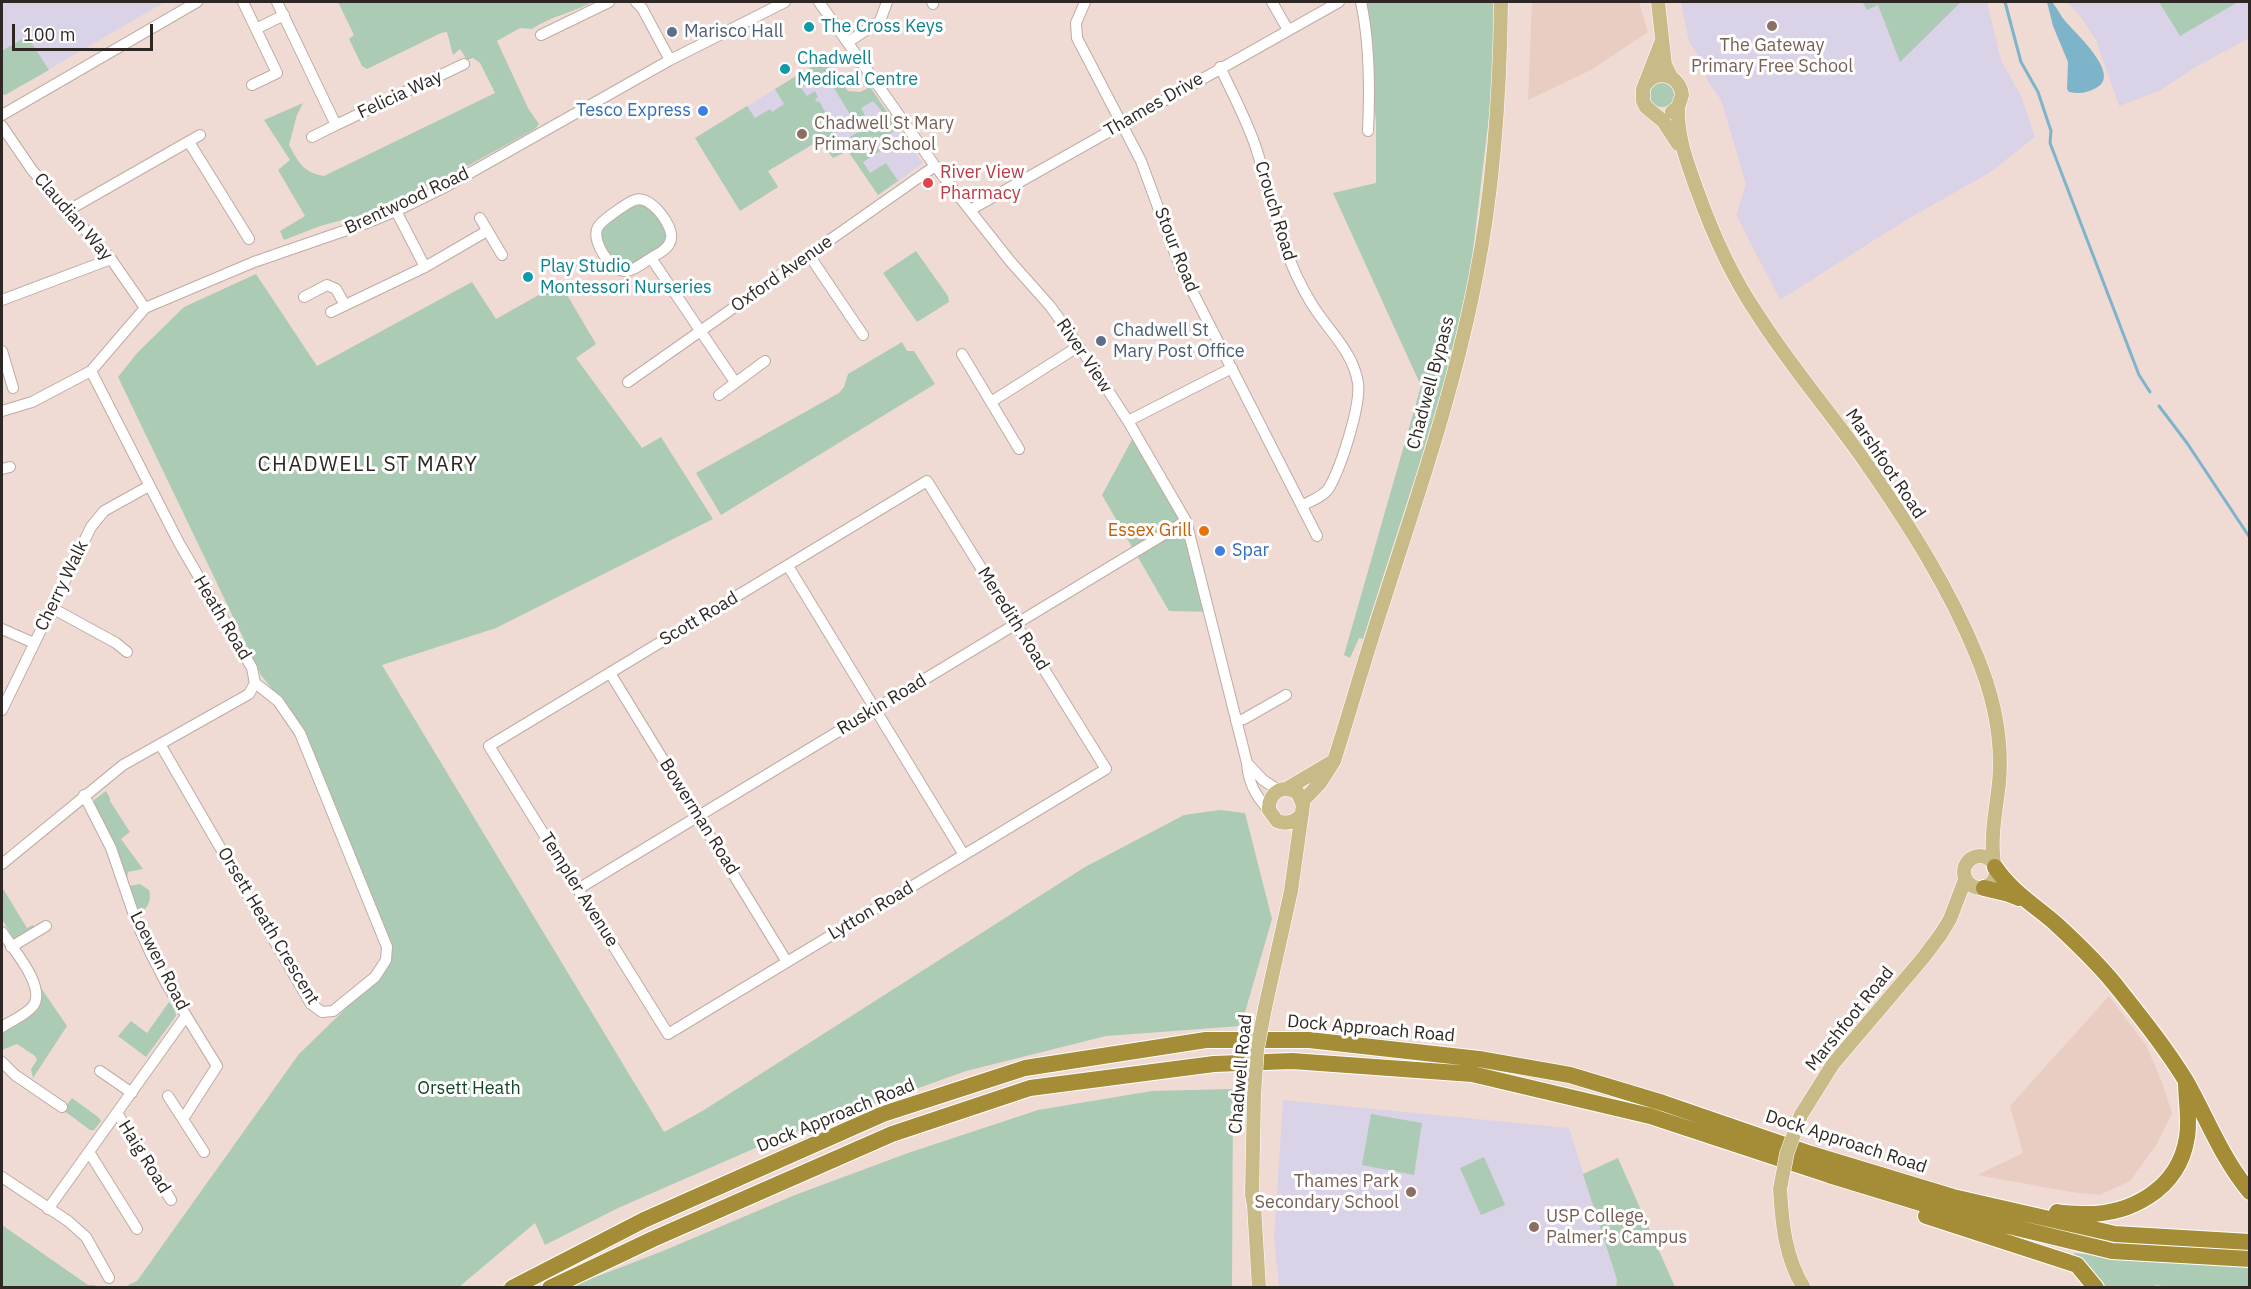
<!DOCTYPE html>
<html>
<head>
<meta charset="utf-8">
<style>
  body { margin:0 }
  #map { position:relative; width:2251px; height:1289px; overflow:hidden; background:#f0dbd4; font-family:"IBM Plex Sans",sans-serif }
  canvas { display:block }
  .frame { position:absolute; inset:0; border:3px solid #2e2724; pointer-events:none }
  .scale { position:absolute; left:12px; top:24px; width:141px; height:27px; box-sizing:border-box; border:3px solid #2e2724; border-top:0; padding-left:8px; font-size:18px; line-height:21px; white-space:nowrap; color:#2e2724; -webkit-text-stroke:4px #fff; paint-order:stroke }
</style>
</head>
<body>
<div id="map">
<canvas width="2251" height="1289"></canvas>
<div class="frame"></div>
<div class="scale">100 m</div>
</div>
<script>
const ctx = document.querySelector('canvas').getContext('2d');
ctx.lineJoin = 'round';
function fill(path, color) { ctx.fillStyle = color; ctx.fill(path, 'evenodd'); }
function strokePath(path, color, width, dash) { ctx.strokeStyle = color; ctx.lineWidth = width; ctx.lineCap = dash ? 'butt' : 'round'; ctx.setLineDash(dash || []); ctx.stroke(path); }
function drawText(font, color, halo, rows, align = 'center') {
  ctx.font = font + ' "IBM Plex Sans",sans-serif'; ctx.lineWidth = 6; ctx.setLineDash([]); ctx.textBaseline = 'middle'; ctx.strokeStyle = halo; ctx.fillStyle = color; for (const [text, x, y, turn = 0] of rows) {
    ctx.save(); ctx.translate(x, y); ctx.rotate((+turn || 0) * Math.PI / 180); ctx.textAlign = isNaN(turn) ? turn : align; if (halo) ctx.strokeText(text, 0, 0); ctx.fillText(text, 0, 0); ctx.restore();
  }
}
const built = new Path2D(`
  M 1532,2 L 1639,2 L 1648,32 L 1591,70 L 1528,100 Z
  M 2109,996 L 2146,1045 L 2162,1082 L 2172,1113 L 2157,1144 L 2130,1181 L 2100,1195 L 2071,1192 L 1977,1175 L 2023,1153 L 2010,1106 Z`);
const education = new Path2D(`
  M 2,2 L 165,2 L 5,95 L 2,94 Z
  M 1681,2 L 1987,2 L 2001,60 L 2022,98 L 2035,137 L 1989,173 L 1906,220 L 1780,300 L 1736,215 L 1746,184 L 1721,100 L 1708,82 L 1702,62 L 1689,42 Z
  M 2067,2 L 2249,2 L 2249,38 L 2194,68 L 2159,91 L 2119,106 L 2096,40 L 2081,17 Z
  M 819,62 L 825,62 L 848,91 L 860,92 L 870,87 L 923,163 L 878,195 L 848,151 L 833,158 L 821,143 L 815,143 L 768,171 L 778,187 L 740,211 L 695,138 Z
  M 1283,1100 L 1569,1128 L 1617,1280 L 1616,1287 L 1279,1287 L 1274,1238 Z`);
const green = new Path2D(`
  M 338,2 L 593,2 C 574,12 549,17 532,29 L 520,28 L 497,41 L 528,108 L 539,124 L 535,129 L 444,179 L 365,214 L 320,226 L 284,240 L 280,231 L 305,216 L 278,170 L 290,160 L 264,120 L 303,103 L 297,115 L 289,145 C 298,162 304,173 324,176 L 495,93 L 480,63 L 473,58 L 467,60 L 460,49 L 453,55 L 447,32 L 441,33 L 367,69 L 362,66 L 349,39 L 354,35 Z
  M 1361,2 L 1494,2 L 1494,75 L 1470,275 L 1446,376 L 1420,462 L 1363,639 L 1359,638 L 1350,658 L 1344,655 L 1421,386 L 1333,193 L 1376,183 L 1376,123 L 1370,63 Z
  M 1865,2 L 1961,2 L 1900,62 L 1878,5 L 1867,10 L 1863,3 Z
  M 2159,2 L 2238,2 L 2180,36 Z
  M 27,36 L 49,70 L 5,95 L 2,94 L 2,51 Z
  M 819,62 L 825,62 L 848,91 L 860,92 L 870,87 L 898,128 L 876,144 L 880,151 L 863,162 L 870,173 L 886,163 L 898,181 L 878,195 L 848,151 L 833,158 L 821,143 L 815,143 L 768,171 L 778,187 L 740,211 L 695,138 L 747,106 L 755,118 L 770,109 L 772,112 L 784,104 L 775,89 ZM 825,73 L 854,121 L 865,115 L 861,108 L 873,101 L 885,115 L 882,117 L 887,126 L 875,133 L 870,125 L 840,143 L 825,119 L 828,117 L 819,101 L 817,102 L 815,99 L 818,97 L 815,91 L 807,96 L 801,88 Z
  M1650 95a12 12 0 1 1 24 0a12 12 0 1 1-24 0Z
  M 644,198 L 670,228 L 666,248 L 620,271 L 597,243 L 599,224 Z
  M 916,251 L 948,296 L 949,302 L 917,322 L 883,273 Z
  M 256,274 L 317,366 L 472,282 L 496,319 L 560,283 L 596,344 L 576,358 L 642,448 L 661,437 L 713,519 L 496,628 L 382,665 L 664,1132 L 704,1110 L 1085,867 L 1184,815 L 1220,810 L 1245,813 L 1272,919 L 1241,1026 L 1106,1036 L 966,1071 L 776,1139 L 618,1208 L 545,1245 L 535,1223 L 459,1287 L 130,1287 L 128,1285 L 137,1281 L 299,1054 L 374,981 L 390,945 L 305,731 L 261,675 L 118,377 L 138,352 L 184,307 Z
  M 902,342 L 907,351 L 914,351 L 935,384 L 721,515 L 696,473 L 839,393 L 844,387 L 848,374 Z
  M 1135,434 L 1186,521 L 1210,612 L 1169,611 L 1102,495 Z
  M 106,791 L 110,798 L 110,801 L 130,832 L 121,839 L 143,869 L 128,872 L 127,879 L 114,842 L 94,804 L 94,800 Z
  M 140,884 L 149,890 C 152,900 148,908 139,914 L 129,886 Z
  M 2,887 L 27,928 L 33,925 L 35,929 L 14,940 L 2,919 Z
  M 37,982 L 67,1026 L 33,1078 L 31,1069 L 37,1060 L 35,1056 L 17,1044 L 2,1050 L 2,1031 L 29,1012 Z
  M 169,1002 L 175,1009 L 176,1016 L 146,1057 L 118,1036 L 131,1021 L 147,1033 Z
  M 1233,1089 L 1232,1287 L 567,1288 L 663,1251 L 795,1195 L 908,1153 L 1038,1110 L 1152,1091 Z
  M 72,1098 L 98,1117 L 101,1121 L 94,1130 L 90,1130 L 63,1110 Z
  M 1371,1114 L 1422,1123 L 1414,1175 L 1362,1165 Z
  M 1484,1157 L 1505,1205 L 1481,1215 L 1460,1168 Z
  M 1618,1158 L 1675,1287 L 1616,1287 L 1617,1280 L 1583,1174 Z
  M 2,1225 L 88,1285 L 95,1285 L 96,1287 L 2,1287 Z
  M 2074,1253 L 2130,1258 L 2249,1264 L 2249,1287 L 2170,1288 L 2157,1285 L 2149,1288 L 2101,1287 L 2075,1261 Z`);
const water = new Path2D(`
  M 2047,2 L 2052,2 C 2056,7 2059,12 2062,17 C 2070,29 2124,74 2096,88 C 2087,93 2079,94 2069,92 L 2067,89 L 2068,62 L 2053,26 Z`);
const stream = new Path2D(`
  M 2005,2 L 2021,62 L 2038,92 L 2051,131 L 2050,143 L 2139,375 L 2150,392
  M 2159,406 L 2187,443 L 2250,538`);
const minor = new Path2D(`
  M 243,2 L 277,73 L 252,85
  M 277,2 L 336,125 L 464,64
  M 636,2 L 642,8 L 670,60
  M 819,2 L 935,166 L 1010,261 L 1050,306 L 1079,346 L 1128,421 L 1186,521 L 1247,763 C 1248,782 1255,796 1269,810
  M 932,2 L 933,4
  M 1085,2 L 1076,23 L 1077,38 L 1141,161 L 1180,267 L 1317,536
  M 1272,2 L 1288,30
  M 1361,2 C 1370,44 1370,89 1368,131
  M 256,29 L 284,15
  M 541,35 L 609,2
  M 848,42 L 880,21 L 887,2
  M 1220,67 C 1233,95 1248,122 1257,151 C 1274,205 1280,251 1310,301 C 1326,329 1353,350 1358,383 C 1361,406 1341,467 1329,488 C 1324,496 1311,501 1303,505
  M 2,115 L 197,2
  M 2,126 L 32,170 L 111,259 L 145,308
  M 312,137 L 336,125
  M 189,142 L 249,239
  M 970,210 L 1339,2
  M 67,211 L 200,135
  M 396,211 L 425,267
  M 480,218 L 502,255
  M 809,255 L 863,335
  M 651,258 C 659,253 669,249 671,239 C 674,226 650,194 635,200 C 628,202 601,221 598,227 C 590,241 612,273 627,271 C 635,270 644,262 651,258 L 735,382
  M 304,297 L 327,285 L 336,289 L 345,305
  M 2,300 L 111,259
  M 331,312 L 425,267 L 487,231
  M 2,351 L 13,388
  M 962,354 L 1019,449
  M 628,382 L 935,166
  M 719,395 L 765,361
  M 991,402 L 1079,346
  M 2,411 L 32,402 L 91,371 L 145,308 L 254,262 L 367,223 L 396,211 L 447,186 L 670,60 L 785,2
  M 1128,421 L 1232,368
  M 2,469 L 10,467
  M 927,481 L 1106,769 L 668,1034 L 489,746 Z
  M 788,566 L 964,855
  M 52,608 L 116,643 L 127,652
  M 2,629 L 34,643
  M 610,673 L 787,962
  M 2,710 L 91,527 L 104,511 L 149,486
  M 1236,721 L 1244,719 L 1286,695
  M 160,744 L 311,1004 L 322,1012 L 333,1011 L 375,977 L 386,960 L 387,947 L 300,733 L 278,701 L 255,683
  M 1247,763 L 1263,780 L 1278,790
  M 84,795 L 111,848 L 136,921 L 150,952 L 166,983 L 217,1066 L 183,1119
  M 2,864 L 123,765 L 249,694 L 255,683 L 252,668 L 179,543 L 91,371
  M 578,889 L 1186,521
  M 2,932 C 12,948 47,987 33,1006 C 26,1015 11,1021 2,1027
  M 11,947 L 46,926
  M 2,1062 L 15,1075 L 62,1107
  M 100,1071 L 132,1093
  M 168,1096 L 204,1152
  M 117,1113 L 171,1200
  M 89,1152 L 137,1229
  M 2,1177 L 68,1221 L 86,1237 L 109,1278
  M 48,1209 L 186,1016`);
const major = new Path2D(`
  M 1658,2 L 1665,65 L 1671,77
  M 1661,43 L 1643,89 L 1643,101 L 1646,107 L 1663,121 L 1678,144
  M 1645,85 C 1657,68 1680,75 1682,95 L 1678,107 L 1672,112
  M 1678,107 C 1677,137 1687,162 1697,190 C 1712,232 1731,275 1756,312 C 1790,366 1832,414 1868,466 C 1909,525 1949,588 1976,654 C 1993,694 2003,739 1999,783 C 1996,810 1990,837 1994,864
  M 1288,788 L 1330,763
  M 1303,801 L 1320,783 L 1334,761 C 1351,708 1366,654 1384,600 C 1418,494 1455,387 1476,277 C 1494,186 1500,94 1501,2
  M1964 872a16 16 0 1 1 32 0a16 16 0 1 1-32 0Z
  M 1265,1008 L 1291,891 L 1303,805 L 1298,793 C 1283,783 1268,793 1269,810 L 1277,821 C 1287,825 1295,822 1302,814
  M 1254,1095 L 1252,1195 L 1254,1205 L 1259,1288
  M 1801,1115 L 1833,1064 L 1923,958 L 1941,934 L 1950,919 L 1965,880
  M 1780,1189 C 1782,1223 1785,1258 1804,1288`);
const highway = new Path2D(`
  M 1995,867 C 2011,891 2034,905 2055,923 C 2079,945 2102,967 2121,992 C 2144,1021 2167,1050 2186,1081 C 2207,1118 2222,1159 2250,1192
  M 1984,888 L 2009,894 L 2019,898
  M 2057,1212 C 2065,1214 2073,1213 2080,1214 C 2129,1216 2179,1190 2187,1137 C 2190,1119 2186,1100 2186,1082
  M 1926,1216 L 2077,1265 L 2096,1288
  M 512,1288 L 644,1220 L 883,1114 L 1025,1068 L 1206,1040 L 1309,1040 L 1479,1059 L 1570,1075 L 1663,1103 L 1811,1154 L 1953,1197 L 2115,1234 L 2250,1242
  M 550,1288 L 653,1239 L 892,1134 L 1030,1088 L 1214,1064 L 1292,1061 L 1472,1074 L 1650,1116 L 1829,1175 L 1947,1211 L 2112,1251 L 2250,1259`);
const majorBridge = new Path2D(`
  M 1254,1095 L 1257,1050 L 1265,1008
  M 1780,1189 L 1787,1153 L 1801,1115`);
const markers = [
  [1772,26,6,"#8d6e63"],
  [809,27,6,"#0f9aa8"],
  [672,32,6,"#5c6f8a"],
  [785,69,6,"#0f9aa8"],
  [703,111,6,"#3f7fe0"],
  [802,134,6,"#8d6e63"],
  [928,183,6,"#e0444e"],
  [528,277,6,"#0f9aa8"],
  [1101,341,6,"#5c6f8a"],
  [1204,531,6,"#e8710a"],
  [1220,551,6,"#3f7fe0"],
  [1411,1192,6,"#8d6e63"],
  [1534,1227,6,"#8d6e63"]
];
const cultureNames = [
  ["The Cross Keys",821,27],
  ["Chadwell",797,59],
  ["Medical Centre",797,80],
  ["Play Studio",540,267],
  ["Montessori Nurseries",540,288]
];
const serviceNames = [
  ["Marisco Hall",684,32],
  ["Chadwell St",1113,331],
  ["Mary Post Office",1113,352]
];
const educationNames = [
  ["The Gateway",1772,46,"center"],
  ["Primary Free School",1772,67,"center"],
  ["Chadwell St Mary",814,124],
  ["Primary School",814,145],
  ["Thames Park",1399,1182,"right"],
  ["Secondary School",1399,1203,"right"],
  ["USP College,",1546,1217],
  ["Palmer's Campus",1546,1238]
];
const streetNames = [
  ["Felicia Way",400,95,-25],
  ["Thames Drive",1154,105,-30],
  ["Brentwood Road",407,201,-25],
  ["Crouch Road",1275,211,73],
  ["Claudian Way",73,217,49],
  ["Stour Road",1176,250,68],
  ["Oxford Avenue",782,274,-35],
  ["River View",1084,356,56],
  ["Chadwell Bypass",1431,383,-75],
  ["Marshfoot Road",1885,464,56],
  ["Cherry Walk",62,586,-64],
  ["Heath Road",222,618,59],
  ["Scott Road",699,619,-31],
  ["Meredith Road",1013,619,58],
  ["Ruskin Road",882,705,-31],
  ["Bowerman Road",699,817,58],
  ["Templer Avenue",579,890,58],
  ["Lytton Road",871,911,-31],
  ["Orsett Heath Crescent",268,926,59],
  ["Loewen Road",159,961,63],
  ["Marshfoot Road",1850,1019,-51],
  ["Dock Approach Road",1371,1029,5],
  ["Chadwell Road",1241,1074,-85],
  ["Dock Approach Road",836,1116,-22],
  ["Dock Approach Road",1846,1142,18],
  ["Haig Road",144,1157,58]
];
const shopNames = [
  ["Tesco Express",691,111],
  ["Spar",1232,551,"left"]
];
const healthNames = [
  ["River View",940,173],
  ["Pharmacy",940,194]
];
const foodNames = [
  ["Essex Grill",1192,531]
];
const parkNames = [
  ["Orsett Heath",469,1089]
];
const quarterNames = [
  ["CHADWELL ST MARY",368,465]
];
fill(built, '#e9cdc3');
fill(education, '#dad2e7');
fill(green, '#accbb5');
fill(water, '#7eb4ca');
strokePath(stream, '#7eb4ca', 3);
strokePath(minor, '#beaba4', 12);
strokePath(major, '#fff', 15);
strokePath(highway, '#fff', 18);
strokePath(minor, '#fff', 10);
strokePath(major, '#c9bb88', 14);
strokePath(highway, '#a58d38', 16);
strokePath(majorBridge, '#fff', 15, []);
strokePath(majorBridge, '#c9bb88', 14);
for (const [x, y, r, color] of markers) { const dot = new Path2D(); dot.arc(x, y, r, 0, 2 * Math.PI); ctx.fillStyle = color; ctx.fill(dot); strokePath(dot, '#fff', 2); }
drawText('18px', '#0d838f', '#fff', cultureNames, 'left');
drawText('18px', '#4e5e75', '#fff', serviceNames, 'left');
drawText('18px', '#785e54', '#fff', educationNames, 'left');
drawText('18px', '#2e2724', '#fff', streetNames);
drawText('18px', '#366cbe', '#fff', shopNames, 'right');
drawText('18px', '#be3a42', '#fff', healthNames, 'left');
drawText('18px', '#c56008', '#fff', foodNames, 'right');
drawText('18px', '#114527', '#fff', parkNames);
ctx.letterSpacing = '1.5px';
drawText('21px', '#2e2724', '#fff', quarterNames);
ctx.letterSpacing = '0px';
</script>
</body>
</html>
